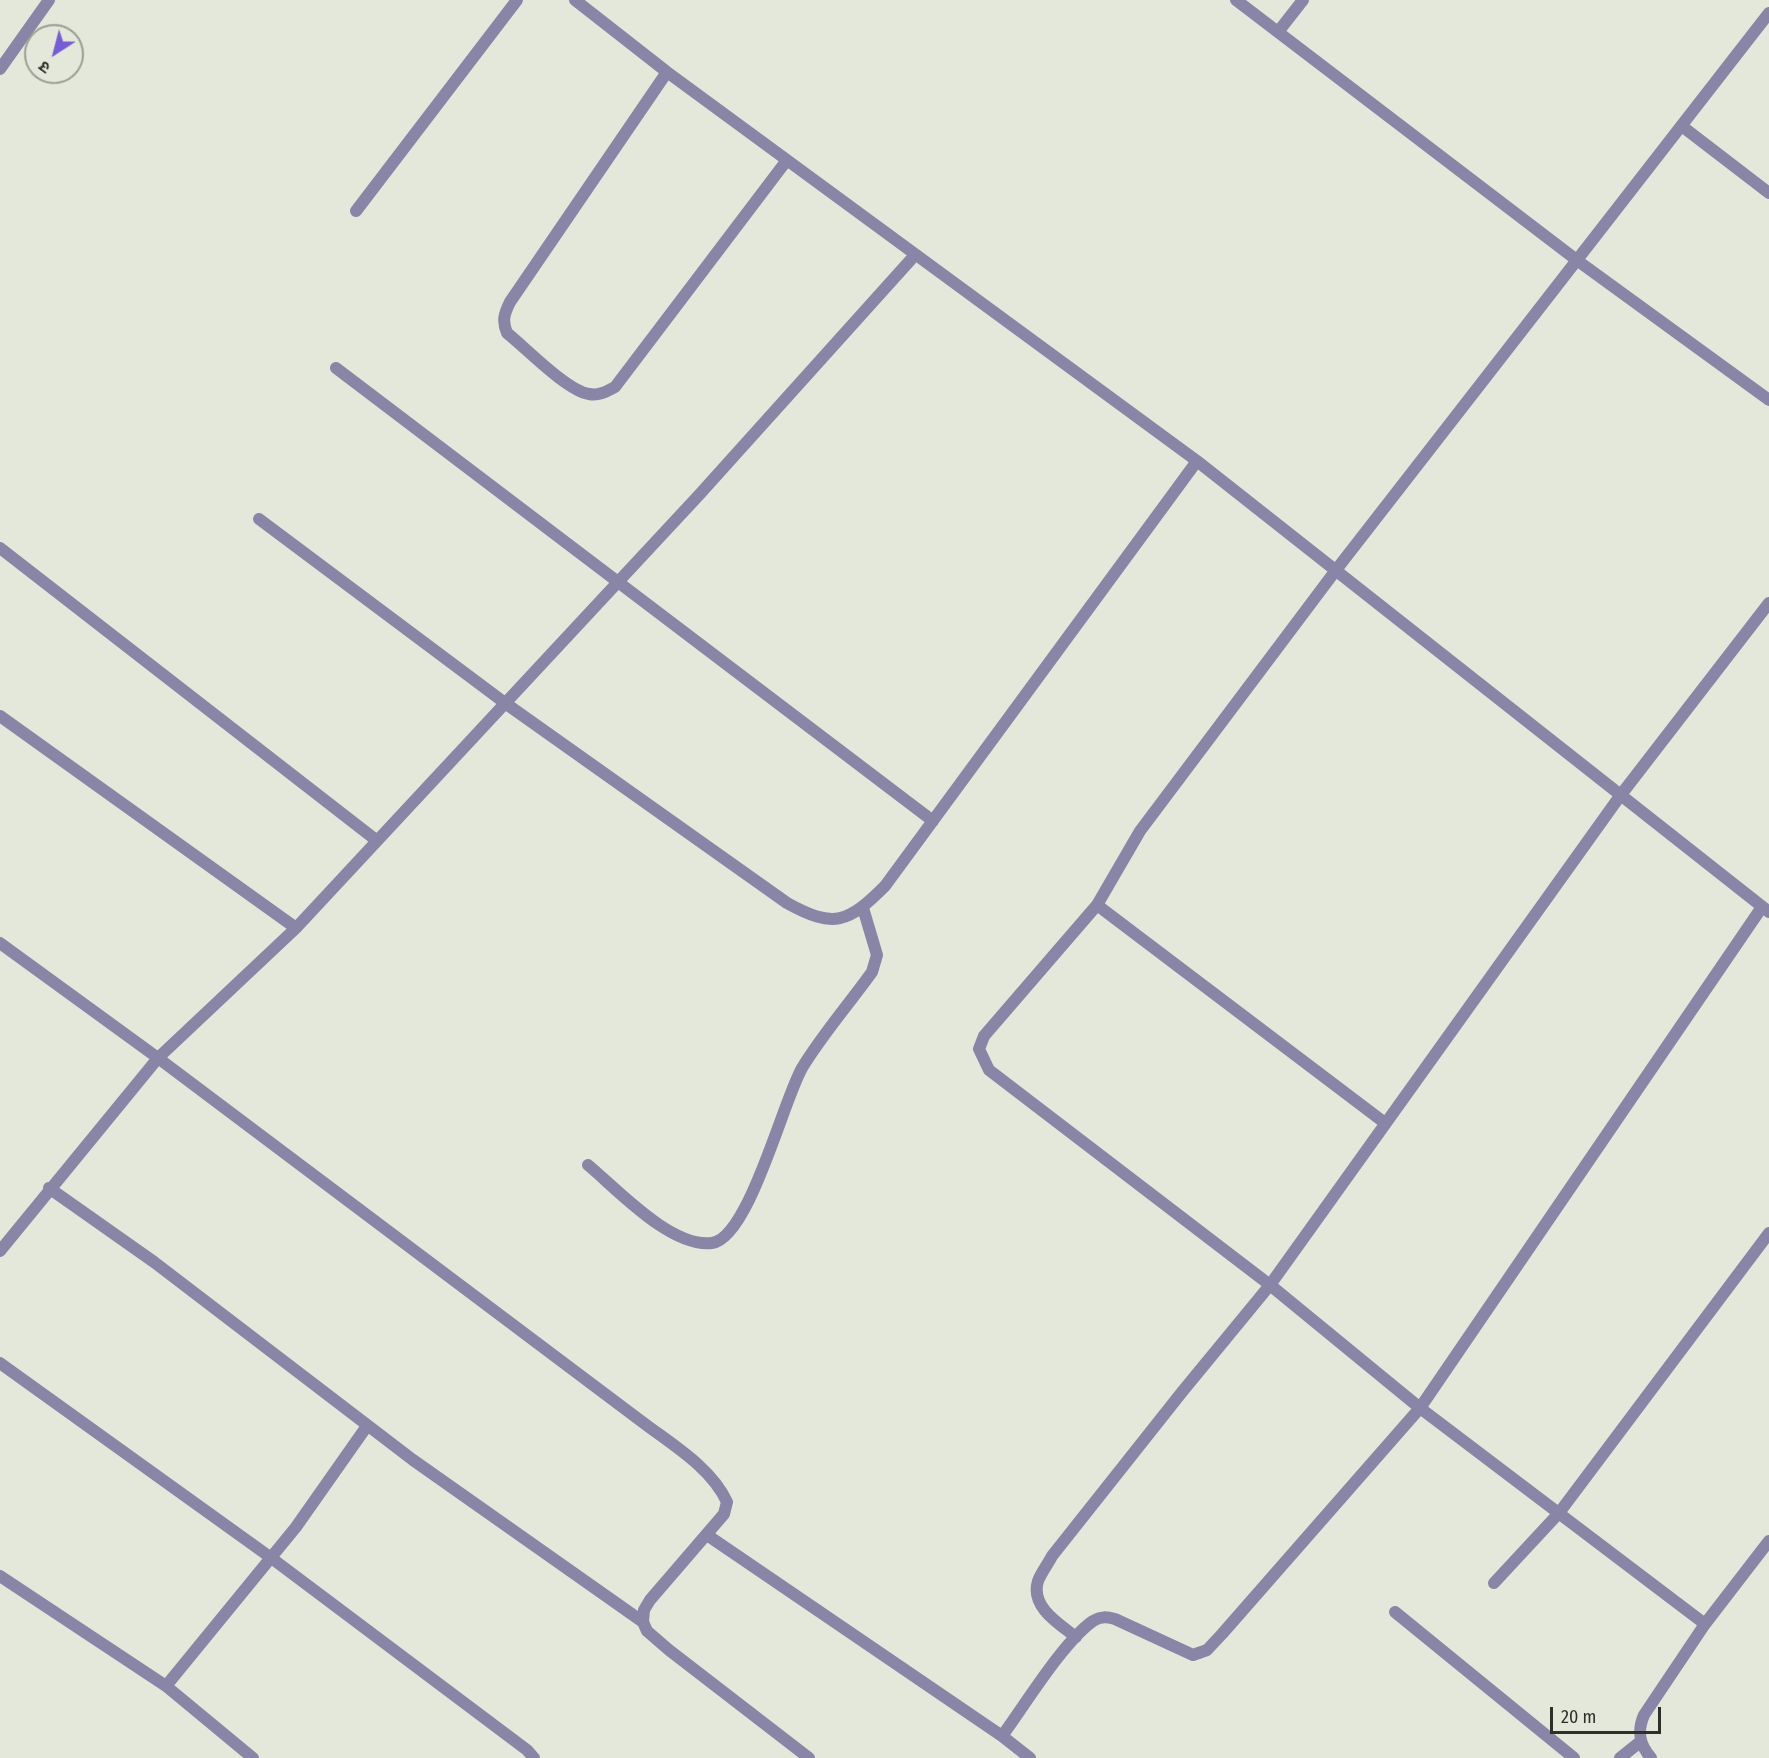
<!DOCTYPE html>
<html>
<head>
<meta charset="utf-8">
<style>
  body { margin:0 }
  #map { position:relative; width:1769px; height:1758px; overflow:hidden; background:#e4e8da; font-family:"Fira Sans Condensed","Noto Sans Devanagari",sans-serif }
  canvas { display:block }
  .north { position:absolute; left:24px; top:24px; width:60px; height:60px; box-sizing:border-box; background:#e4e8da; border:2px solid #9b9e93; border-radius:50%; rotate:216deg; font-size:16px; font-weight:700; line-height:24px; text-align:center; color:#2e2f29 }
  .north::after { content:''; display:block; margin:auto; width:21px; height:27px; background:#765cd6; clip-path:polygon(50% 0,100% 100%,50% 72%,0 100%) }
  .scale { position:absolute; left:1550px; top:1707px; width:111px; height:27px; box-sizing:border-box; border:3px solid #2e2f29; border-top:0; padding-left:8px; font-size:18px; line-height:21px; white-space:nowrap; color:#2e2f29; -webkit-text-stroke:4px #e4e8da; paint-order:stroke }
</style>
</head>
<body>
<div id="map">
<canvas width="1769" height="1758"></canvas>
<div class="north">उ</div>
<div class="scale">20 m</div>
</div>
<script>
const ctx = document.querySelector('canvas').getContext('2d');
ctx.lineJoin = 'round';
function strokePath(path, color, width, dash) { ctx.strokeStyle = color; ctx.lineWidth = width; ctx.lineCap = dash ? 'butt' : 'round'; ctx.setLineDash(dash || []); ctx.stroke(path); }
const minor = new Path2D(`
  M 575,0 L 667,72 L 1197,461 L 1769,912
  M 1236,0 L 1578,261 L 1769,400
  M 1278,32 L 1303,0
  M 0,69 L 49,0
  M 667,72 L 510,302 C 504,314 502,321 507,333 C 526,348 567,391 589,394 C 600,396 607,391 615,387 L 787,160
  M 1683,127 L 1769,193
  M 356,211 L 517,0
  M 336,368 L 933,821
  M 259,519 L 505,703 L 787,903 C 834,929 848,923 885,886 L 1197,461
  M 0,548 L 376,840
  M 0,716 L 296,928
  M 1097,905 L 1385,1123
  M 0,943 L 158,1058 L 641,1421 C 671,1444 711,1467 727,1502 L 724,1514 L 650,1600 L 644,1610 L 643,1622
  M 588,1165 C 618,1190 671,1248 712,1243 C 749,1238 783,1101 802,1068 C 822,1035 849,1004 872,972 L 877,955 L 863,908
  M 49,1188 L 154,1262 L 413,1460 L 643,1622 L 647,1631 L 669,1650 L 809,1758
  M 0,1251 L 158,1058 L 296,928 L 699,495 L 915,255
  M 0,1363 L 270,1557 L 527,1750 L 534,1758
  M 707,1535 L 1002,1736 L 1030,1758
  M 0,1576 L 166,1686 L 253,1758
  M 1494,1583 L 1559,1513 L 1769,1233
  M 1395,1612 L 1574,1758
  M 1705,1624 L 1420,1408 L 1270,1285 L 989,1070 L 979,1049 L 984,1036 L 1097,905 L 1140,831 L 1336,570 L 1769,13
  M 1076,1637 C 1059,1624 1030,1607 1038,1581 C 1041,1573 1048,1564 1052,1556 L 1182,1392 L 1270,1285 L 1620,796 L 1769,603
  M 166,1686 L 296,1527 L 367,1426
  M 1002,1736 C 1025,1705 1063,1642 1093,1621 C 1101,1616 1107,1617 1115,1619 L 1193,1655 L 1207,1650 L 1222,1634 L 1420,1408 L 1762,907
  M 1620,1758 L 1640,1742
  M 1651,1758 C 1639,1744 1637,1731 1644,1715 L 1705,1624 L 1769,1541`);
strokePath(minor, '#8885a7', 12);
</script>
</body>
</html>
